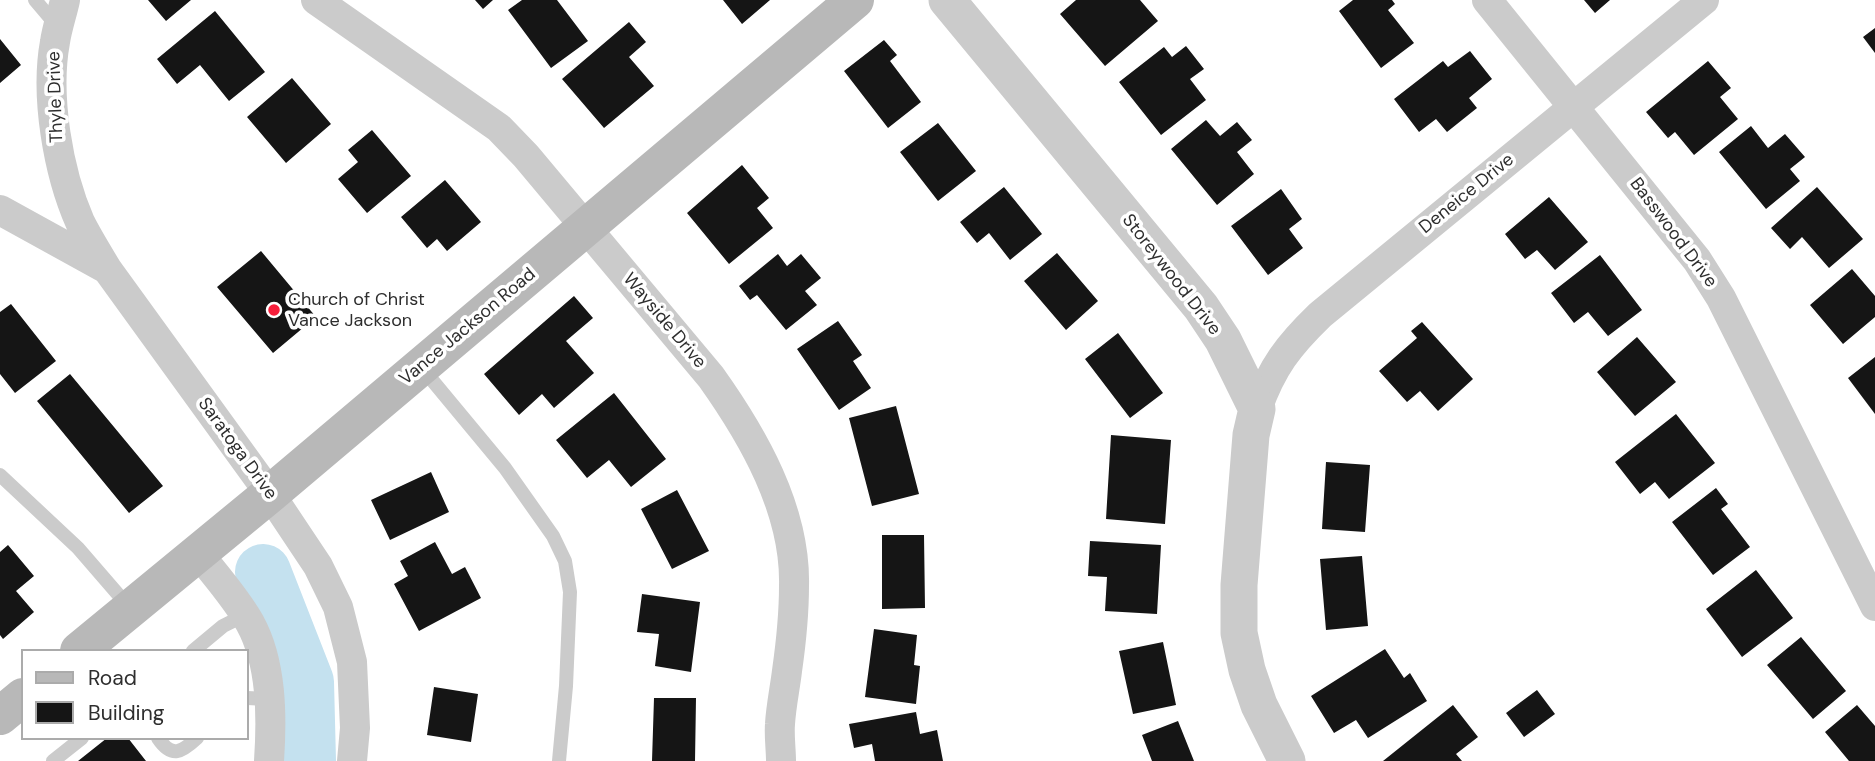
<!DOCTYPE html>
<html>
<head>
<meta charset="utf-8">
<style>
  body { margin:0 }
  #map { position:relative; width:1875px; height:761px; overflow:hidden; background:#fff; font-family:"DM Sans",sans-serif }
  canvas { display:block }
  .legend { position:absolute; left:21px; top:649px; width:228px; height:91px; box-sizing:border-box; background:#fff; border:2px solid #ababab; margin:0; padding:9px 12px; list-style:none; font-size:21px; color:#2e2e2e }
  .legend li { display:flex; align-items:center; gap:14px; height:35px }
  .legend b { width:35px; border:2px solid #ababab }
</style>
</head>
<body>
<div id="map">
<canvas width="1875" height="761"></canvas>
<ul class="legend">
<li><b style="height:9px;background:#b8b8b8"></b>Road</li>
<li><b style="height:19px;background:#151515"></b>Building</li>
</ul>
</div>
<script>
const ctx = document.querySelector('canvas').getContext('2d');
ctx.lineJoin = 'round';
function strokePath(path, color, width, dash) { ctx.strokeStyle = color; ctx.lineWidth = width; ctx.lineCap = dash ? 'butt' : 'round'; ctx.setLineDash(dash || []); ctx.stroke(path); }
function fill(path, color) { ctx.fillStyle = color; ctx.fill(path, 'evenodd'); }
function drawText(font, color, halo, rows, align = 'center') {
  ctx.font = font + ' "DM Sans",sans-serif'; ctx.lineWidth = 7; ctx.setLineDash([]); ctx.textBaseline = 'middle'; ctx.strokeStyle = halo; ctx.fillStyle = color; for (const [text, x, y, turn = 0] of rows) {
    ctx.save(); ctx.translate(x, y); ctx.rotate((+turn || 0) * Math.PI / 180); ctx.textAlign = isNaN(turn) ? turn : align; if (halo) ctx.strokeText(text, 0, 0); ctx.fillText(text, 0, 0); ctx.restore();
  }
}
const river = new Path2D(`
  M 263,572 L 306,682 L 308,761`);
const building = new Path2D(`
  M 148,0 L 191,0 L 166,21 Z
  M 475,0 L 493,0 L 483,9 Z
  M 522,0 L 557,0 L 588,41 L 551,68 L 508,10 Z
  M 723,0 L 770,0 L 742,24 Z
  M 1076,0 L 1140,0 L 1158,21 L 1105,66 L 1060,14 Z
  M 1353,0 L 1392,0 L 1395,4 L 1388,10 L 1414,43 L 1381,68 L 1339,11 Z
  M 1584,0 L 1610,0 L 1595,13 Z
  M 215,11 L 265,72 L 229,101 L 200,65 L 177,84 L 157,59 Z
  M 629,22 L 646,42 L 629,57 L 654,86 L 604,128 L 562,79 Z
  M 1875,28 L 1875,53 L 1863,37 Z
  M 0,39 L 21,65 L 0,83 Z
  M 884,40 L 897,55 L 890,61 L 921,102 L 888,128 L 844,71 Z
  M 1186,46 L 1204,69 L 1190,79 L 1206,100 L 1161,135 L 1119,82 L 1164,47 L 1172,57 Z
  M 1470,51 L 1492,79 L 1469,98 L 1477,108 L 1447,132 L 1436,119 L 1419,132 L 1394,99 L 1443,61 L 1448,67 Z
  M 1708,61 L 1731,88 L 1720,97 L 1738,119 L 1694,155 L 1675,132 L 1668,138 L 1646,112 Z
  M 292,78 L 331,124 L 286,163 L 247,117 Z
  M 1206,120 L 1220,136 L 1237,122 L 1252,140 L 1237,152 L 1254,174 L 1217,205 L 1171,149 Z
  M 938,123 L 976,171 L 938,201 L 900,152 Z
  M 1751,126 L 1768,148 L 1785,134 L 1805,157 L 1790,169 L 1800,181 L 1766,209 L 1719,152 Z
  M 372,130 L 411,176 L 367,213 L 338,179 L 358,162 L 348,150 Z
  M 742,165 L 769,198 L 757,208 L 773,228 L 729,264 L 687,213 Z
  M 445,180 L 481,222 L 447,251 L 437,239 L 427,248 L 401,217 Z
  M 1004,187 L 1042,234 L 1010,260 L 989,233 L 977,243 L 960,222 Z
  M 1817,187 L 1863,239 L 1829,268 L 1802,237 L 1790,249 L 1771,228 Z
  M 1281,189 L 1302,219 L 1289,229 L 1303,248 L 1268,275 L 1231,226 Z
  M 1549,197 L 1588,242 L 1555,270 L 1537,250 L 1525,259 L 1505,234 Z
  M 261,251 L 316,317 L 273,353 L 217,287 Z
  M 1057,253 L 1098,301 L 1066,330 L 1024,281 Z
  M 778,254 L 787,266 L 801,254 L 821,278 L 805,291 L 817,305 L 786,330 L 757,295 L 750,300 L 739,286 Z
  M 1600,255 L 1642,310 L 1608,336 L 1588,312 L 1574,323 L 1551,293 Z
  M 1852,269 L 1875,296 L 1875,317 L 1843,344 L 1810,305 Z
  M 574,296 L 593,318 L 566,341 L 594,373 L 554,408 L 542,394 L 519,415 L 484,374 Z
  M 11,304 L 56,361 L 15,393 L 0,374 L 0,312 Z
  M 838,321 L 862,355 L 853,361 L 871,388 L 839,410 L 797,349 Z
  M 1422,322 L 1473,379 L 1438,411 L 1420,391 L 1407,402 L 1379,371 L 1417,338 L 1411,331 Z
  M 1118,333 L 1163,393 L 1130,418 L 1085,359 Z
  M 1637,337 L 1676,382 L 1635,416 L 1597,372 Z
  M 1875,357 L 1875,414 L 1848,378 Z
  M 70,374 L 163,486 L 129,513 L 37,401 Z
  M 614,393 L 666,459 L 631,487 L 609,460 L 587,478 L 556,440 Z
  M 896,406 L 919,494 L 872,506 L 849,418 Z
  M 1676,414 L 1715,463 L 1669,499 L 1655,482 L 1640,494 L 1615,462 Z
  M 1111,435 L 1171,440 L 1165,524 L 1106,519 Z
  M 1326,462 L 1370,465 L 1365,532 L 1322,529 Z
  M 431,472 L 449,512 L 390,540 L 371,500 Z
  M 1716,488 L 1728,504 L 1721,509 L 1750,547 L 1713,575 L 1672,522 Z
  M 677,490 L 709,551 L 672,569 L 641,509 Z
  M 882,535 L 924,535 L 925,608 L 882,609 Z
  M 1090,541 L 1161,545 L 1157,614 L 1105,611 L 1107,577 L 1088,576 Z
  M 435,542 L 452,574 L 465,567 L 481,598 L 419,631 L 394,584 L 408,576 L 400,561 Z
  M 8,545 L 34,576 L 16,591 L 34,612 L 3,639 L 0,635 L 0,552 Z
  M 1362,556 L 1368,626 L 1326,630 L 1320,559 Z
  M 1756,570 L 1793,618 L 1742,657 L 1706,609 Z
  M 642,594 L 700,602 L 691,672 L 655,666 L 659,634 L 637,632 Z
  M 874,629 L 917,635 L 914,665 L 920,666 L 916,704 L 865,697 Z
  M 1801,637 L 1846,691 L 1813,719 L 1767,665 Z
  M 1163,642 L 1176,705 L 1133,714 L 1119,651 Z
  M 1385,649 L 1404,678 L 1410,673 L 1427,701 L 1368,738 L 1356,720 L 1334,733 L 1311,696 Z
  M 434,687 L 478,694 L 471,742 L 427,735 Z
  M 1537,690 L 1555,714 L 1524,737 L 1506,713 Z
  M 654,698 L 696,698 L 695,761 L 652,761 Z
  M 1453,705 L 1478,737 L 1456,754 L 1462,761 L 1383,761 Z
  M 1857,705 L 1875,726 L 1875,761 L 1849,761 L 1825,732 Z
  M 916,712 L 920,734 L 937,730 L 943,761 L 875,761 L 872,744 L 854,748 L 849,724 Z
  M 1178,721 L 1194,761 L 1152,761 L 1142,735 Z
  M 107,738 L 128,738 L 146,761 L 78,761 Z`);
const service = new Path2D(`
  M 35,0 L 57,26
  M 422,368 L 505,468 L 553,536 L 565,561 L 570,592 L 566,686 L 559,761
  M 0,475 L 78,548 L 129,607
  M 193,651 L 223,626 L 245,615
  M 247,698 L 268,699
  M 158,738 C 172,759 182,752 197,738
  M 53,761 L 82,738`);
const minor = new Path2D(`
  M 65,0 C 62,14 57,28 55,42 C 45,96 58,172 80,222 C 88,238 98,254 107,269
  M 316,0 L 499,128 L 526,156 L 711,377 C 753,436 796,510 794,586 C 794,614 791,643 787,671 C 785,688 781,706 780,724 C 779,736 781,749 781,761
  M 1487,0 L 1697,260 L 1721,298 L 1875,606
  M 0,210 L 107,269 L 270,494 L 318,566 L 338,607 L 352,662 L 355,728 L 352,761
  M 1257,409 C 1272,367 1288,346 1320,315 L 1704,0
  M 198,553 C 216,576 236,598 250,623 C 272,663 272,717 269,761`);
const tertiary = new Path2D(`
  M 947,0 L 1201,307 L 1223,340 L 1257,409 L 1251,435 L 1239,585 L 1239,633 L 1247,670 L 1259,705 L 1287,761`);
const secondary = new Path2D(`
  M 79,651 L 270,494 L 855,0
  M 0,716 L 23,697`);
const markers = [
  [274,310,7,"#f71e3b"]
];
const streetNames = [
  ["Thyle Drive",56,97,-92],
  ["Deneice Drive",1467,194,-39],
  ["Basswood Drive",1673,233,53],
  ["Storeywood Drive",1171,275,52],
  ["Wayside Drive",664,321,50],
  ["Vance Jackson Road",468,327,-40],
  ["Saratoga Drive",237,449,54]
];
const poiNames = [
  ["Church of Christ",288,300],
  ["Vance Jackson",288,321]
];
strokePath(river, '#c4e1ef', 56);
fill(building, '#151515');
strokePath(service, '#cbcbcb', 14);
strokePath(minor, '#cbcbcb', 30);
strokePath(tertiary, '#cbcbcb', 37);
strokePath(secondary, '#b8b8b8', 38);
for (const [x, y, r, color] of markers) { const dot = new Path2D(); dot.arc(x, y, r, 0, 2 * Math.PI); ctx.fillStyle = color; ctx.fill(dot); strokePath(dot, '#fff', 2.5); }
drawText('18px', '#2e2e2e', '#fff', streetNames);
drawText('18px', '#2e2e2e', '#fff', poiNames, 'left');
</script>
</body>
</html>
